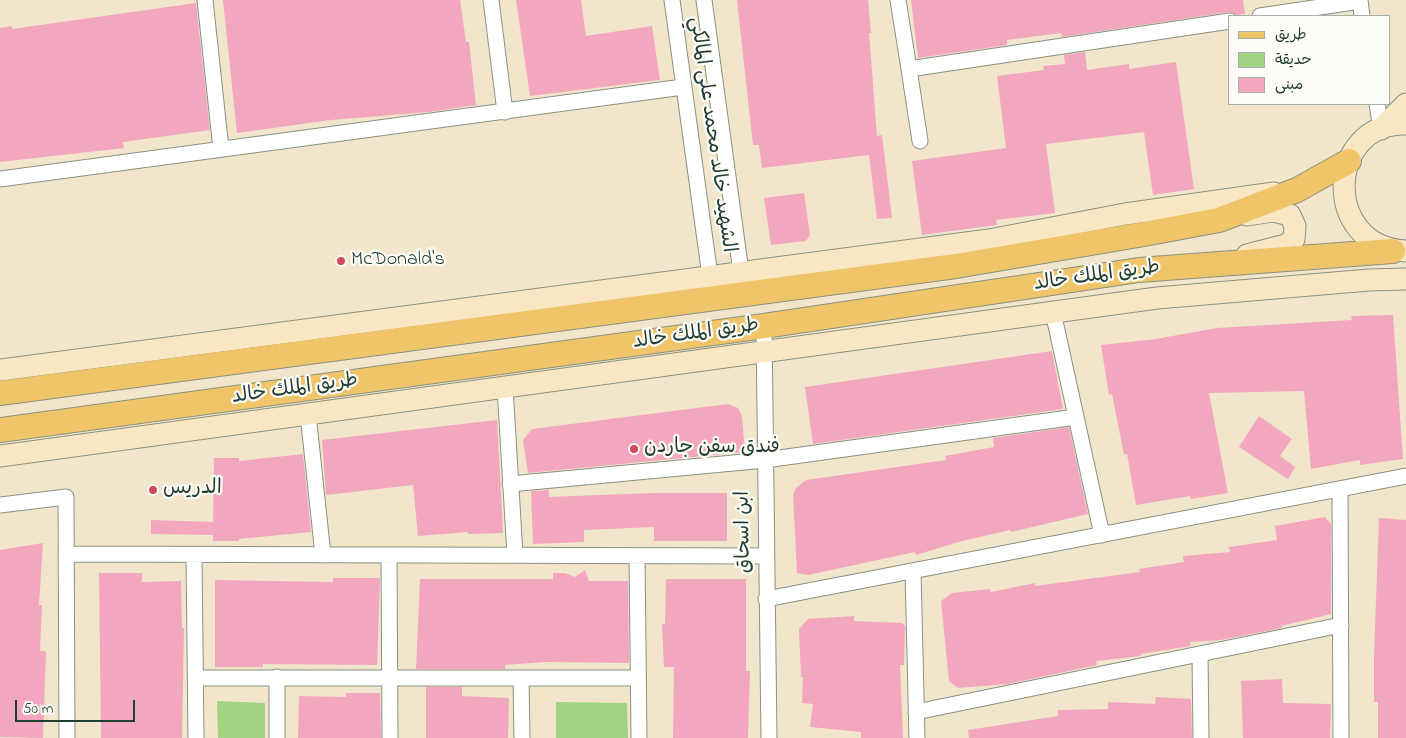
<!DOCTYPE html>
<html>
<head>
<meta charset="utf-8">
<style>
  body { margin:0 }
  #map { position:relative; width:1406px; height:738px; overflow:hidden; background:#f1e6cc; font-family:"Indie Flower","Playpen Sans Arabic",sans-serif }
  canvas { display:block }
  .legend { position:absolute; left:1228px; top:15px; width:162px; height:90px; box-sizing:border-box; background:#fdfcf7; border:1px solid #a4b0a9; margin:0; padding:6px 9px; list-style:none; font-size:15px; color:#1f3d34 }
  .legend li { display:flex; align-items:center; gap:10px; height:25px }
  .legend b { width:25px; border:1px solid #a4b0a9 }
  .scale { position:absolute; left:15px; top:700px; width:120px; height:22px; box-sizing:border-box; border:2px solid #1f3d34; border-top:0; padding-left:6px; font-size:15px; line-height:18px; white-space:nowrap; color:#1f3d34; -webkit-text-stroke:4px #fdfcf7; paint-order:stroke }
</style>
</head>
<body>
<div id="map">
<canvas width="1406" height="738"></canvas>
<ul class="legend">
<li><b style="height:6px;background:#f0c469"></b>طريق</li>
<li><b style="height:14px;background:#a1d382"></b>حديقة</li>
<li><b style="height:14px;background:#f2a7be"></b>مبنى</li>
</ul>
<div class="scale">50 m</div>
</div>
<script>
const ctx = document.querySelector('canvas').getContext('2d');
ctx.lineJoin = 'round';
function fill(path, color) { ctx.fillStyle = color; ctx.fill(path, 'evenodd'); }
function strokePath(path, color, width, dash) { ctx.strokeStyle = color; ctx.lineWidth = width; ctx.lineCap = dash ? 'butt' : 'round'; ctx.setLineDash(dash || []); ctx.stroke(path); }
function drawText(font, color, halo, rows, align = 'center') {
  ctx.font = font + ' "Indie Flower","Playpen Sans Arabic",sans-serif'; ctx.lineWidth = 4.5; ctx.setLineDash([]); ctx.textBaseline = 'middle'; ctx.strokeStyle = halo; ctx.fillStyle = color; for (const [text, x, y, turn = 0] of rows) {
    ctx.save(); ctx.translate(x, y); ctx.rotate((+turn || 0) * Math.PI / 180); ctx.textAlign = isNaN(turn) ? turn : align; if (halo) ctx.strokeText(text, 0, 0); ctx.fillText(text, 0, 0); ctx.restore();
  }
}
const green = new Path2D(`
  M 217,701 L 265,703 L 265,738 L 218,738 Z
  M 556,702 L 627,703 L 628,738 L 556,738 Z`);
const building = new Path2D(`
  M 223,0 L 460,0 L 466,42 L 469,42 L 476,105 L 429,112 L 331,120 L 237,133 Z
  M 516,0 L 581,0 L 586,36 L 652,26 L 660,80 L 530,96 Z
  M 737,0 L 868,0 L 871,33 L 869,33 L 877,136 L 882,135 L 892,218 L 877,219 L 869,155 L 762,168 L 759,145 L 753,145 Z
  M 911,0 L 1243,0 L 1245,14 L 1237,15 L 1229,12 L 1062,37 L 1061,33 L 1007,40 L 1007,45 L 918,58 Z
  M 196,3 L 210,130 L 123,142 L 124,148 L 0,162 L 0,28 L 12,26 L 12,29 Z
  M 1085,52 L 1087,70 L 1129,64 L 1129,69 L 1176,62 L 1194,189 L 1153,195 L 1144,132 L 1046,144 L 1055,213 L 996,220 L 997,225 L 922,235 L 912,161 L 1006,148 L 997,76 L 1044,70 L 1043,66 L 1065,64 L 1064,55 Z
  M 804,193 L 810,235 L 806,241 L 771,245 L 764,198 Z
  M 1393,315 L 1403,459 L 1360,465 L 1360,460 L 1311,469 L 1304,391 L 1209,393 L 1228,493 L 1191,499 L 1190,496 L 1136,505 L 1127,454 L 1124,455 L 1112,394 L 1109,395 L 1101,345 L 1156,339 L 1217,328 L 1352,320 L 1351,316 Z
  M 1052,351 L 1063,409 L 813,444 L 805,387 Z
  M 728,404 L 738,408 L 742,416 L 745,452 L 528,473 L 523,440 L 532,429 Z
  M 1259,416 L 1292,439 L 1280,456 L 1295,467 L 1288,479 L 1239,447 Z
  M 497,420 L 503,533 L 468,534 L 468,532 L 418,536 L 413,485 L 326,495 L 322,440 Z
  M 1069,427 L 1088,514 L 1011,532 L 1010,530 L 962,541 L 916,555 L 915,552 L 808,575 L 797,573 L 793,495 L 796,488 L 806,480 L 946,460 L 945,456 L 994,447 L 993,438 Z
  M 303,454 L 311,532 L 239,539 L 239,541 L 213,541 L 213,535 L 151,534 L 151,520 L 213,522 L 214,458 L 239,458 L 239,461 Z
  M 549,490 L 549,497 L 651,493 L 727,493 L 727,541 L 654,541 L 654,527 L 584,530 L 584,542 L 533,544 L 531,491 Z
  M 1325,517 L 1331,524 L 1331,614 L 1281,626 L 1282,628 L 1221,640 L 1190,642 L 1191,646 L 1140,654 L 1141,656 L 1096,661 L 1097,665 L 1008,684 L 958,688 L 949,681 L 941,601 L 952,593 L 990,589 L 991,592 L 1035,583 L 1035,586 L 1140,572 L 1139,569 L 1184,562 L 1183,556 L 1230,552 L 1229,547 L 1277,540 L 1275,526 Z
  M 1379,518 L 1406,520 L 1406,738 L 1378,738 L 1378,702 L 1374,702 L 1374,656 Z
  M 43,543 L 39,605 L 42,605 L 40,651 L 46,651 L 43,738 L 0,737 L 0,550 Z
  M 585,570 L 589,581 L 628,581 L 629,663 L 545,662 L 505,665 L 505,669 L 416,669 L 420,579 L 553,579 L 553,573 L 565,573 L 575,577 Z
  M 99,573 L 142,573 L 142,582 L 181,581 L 182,628 L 184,628 L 182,738 L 101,738 Z
  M 333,578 L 380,578 L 377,665 L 263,664 L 263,667 L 215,667 L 215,580 L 333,582 Z
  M 666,579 L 746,579 L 746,671 L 750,671 L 748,738 L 673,738 L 674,667 L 664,667 L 662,624 L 665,624 Z
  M 854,616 L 854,621 L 902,623 L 905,626 L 904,665 L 900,665 L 903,738 L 861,738 L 861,732 L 810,727 L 813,704 L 802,703 L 803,677 L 801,677 L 799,629 L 808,619 Z
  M 1282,679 L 1283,703 L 1331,704 L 1330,738 L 1243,738 L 1241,681 Z
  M 426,687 L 462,687 L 462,696 L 509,698 L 508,738 L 426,738 Z
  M 346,693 L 380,693 L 381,738 L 298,738 L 299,696 L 346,697 Z
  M 1156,697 L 1191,699 L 1192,738 L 969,738 L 968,730 L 1058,716 L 1058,710 L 1108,709 L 1108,702 L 1155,704 Z`);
const minor = new Path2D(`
  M 205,0 L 221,149
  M 491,0 L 505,112
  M 672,0 L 710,276
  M 704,0 L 741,272
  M 898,0 L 909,69
  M 1360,0 L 1362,16
  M 1260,16 L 1360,1
  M 1377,104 L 1381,129
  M 920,141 L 909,69 L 1230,21
  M 0,179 L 683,87
  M 1053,312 L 1102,535
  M 764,326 L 769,738
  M 505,387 L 515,555
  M 308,414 L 323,555
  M 510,484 L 765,460 L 1076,417
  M 1340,489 L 1341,738
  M 0,505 L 66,497 L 67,738
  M 66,554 L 765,556
  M 194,555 L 196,738
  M 389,555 L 390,738
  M 637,556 L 639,738
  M 913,571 L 917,738
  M 766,599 L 1406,476
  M 1200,654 L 1201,738
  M 196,678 L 638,678
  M 521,678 L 522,738
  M 916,712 L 1341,625
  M 277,738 L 277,677`);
const secondary = new Path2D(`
  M 1406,124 C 1326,122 1321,247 1406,251
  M 1381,129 L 1406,104
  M 1247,255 L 1286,245 L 1294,239 L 1295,226 L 1290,215 L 1273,211 L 1247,215
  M 0,370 L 989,240 L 1125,214 L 1274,193
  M 0,456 L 1157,298 L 1369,280 L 1406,279`);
const primary = new Path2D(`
  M 0,393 L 956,266 L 1144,234 L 1219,220 L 1297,190 L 1349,161
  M 0,430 L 764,326 L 1139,270 L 1393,251`);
const markers = [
  [341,261,5,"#d1495b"],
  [634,449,5,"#d1495b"],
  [153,490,5,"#d1495b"]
];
const streetNames = [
  ["الشهيد خالد محمد على المالكي",711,135,82],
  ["طريق الملك خالد",1097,277,-8],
  ["طريق الملك خالد",696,335,-8],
  ["طريق الملك خالد",295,390,-8],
  ["ابن اسحاق",745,532,-91]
];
const poiNames = [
  ["McDonald's",351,261],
  ["فندق سفن جاردن",644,449],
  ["الدريس",163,490]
];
fill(green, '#a1d382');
fill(building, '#f2a7be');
strokePath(minor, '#889280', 17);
strokePath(secondary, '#889280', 23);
strokePath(primary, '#889280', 26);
strokePath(minor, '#fff', 15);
strokePath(secondary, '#f9e7c3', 21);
strokePath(primary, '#f0c469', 24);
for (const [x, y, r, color] of markers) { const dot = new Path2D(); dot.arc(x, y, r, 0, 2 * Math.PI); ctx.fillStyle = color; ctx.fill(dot); strokePath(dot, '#fdfcf7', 2); }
drawText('20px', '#1f3d34', '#fdfcf7', streetNames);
drawText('20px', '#1f3d34', '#fdfcf7', poiNames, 'left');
</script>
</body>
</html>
